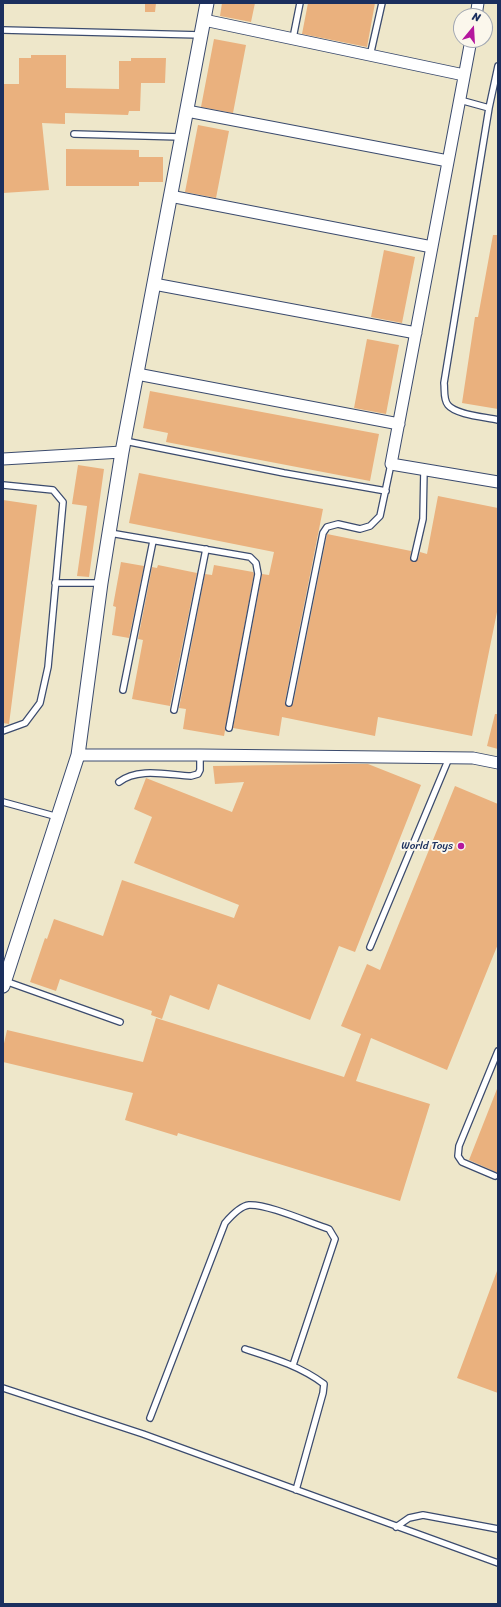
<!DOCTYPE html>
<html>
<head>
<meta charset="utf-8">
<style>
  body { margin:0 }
  #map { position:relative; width:501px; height:1607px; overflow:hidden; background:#eee7ca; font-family:Sriracha,sans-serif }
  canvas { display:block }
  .frame { position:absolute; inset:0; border:4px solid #1b2f5e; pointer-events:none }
  .north { position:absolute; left:453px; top:8px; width:40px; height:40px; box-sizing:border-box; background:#fbf7ec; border:1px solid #a1a7b3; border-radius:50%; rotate:18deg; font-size:11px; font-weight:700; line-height:16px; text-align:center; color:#1b2f5e }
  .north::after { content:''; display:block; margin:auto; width:14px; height:18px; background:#b5179e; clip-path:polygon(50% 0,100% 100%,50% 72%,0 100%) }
</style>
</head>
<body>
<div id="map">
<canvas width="501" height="1607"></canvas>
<div class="frame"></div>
<div class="north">N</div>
</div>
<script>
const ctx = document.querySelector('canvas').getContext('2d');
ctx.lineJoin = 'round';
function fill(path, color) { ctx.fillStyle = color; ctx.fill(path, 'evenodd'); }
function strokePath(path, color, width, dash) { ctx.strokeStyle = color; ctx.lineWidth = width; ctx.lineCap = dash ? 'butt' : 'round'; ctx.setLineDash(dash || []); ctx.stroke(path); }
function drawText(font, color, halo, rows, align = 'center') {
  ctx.font = font + ' Sriracha,sans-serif'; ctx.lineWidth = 4; ctx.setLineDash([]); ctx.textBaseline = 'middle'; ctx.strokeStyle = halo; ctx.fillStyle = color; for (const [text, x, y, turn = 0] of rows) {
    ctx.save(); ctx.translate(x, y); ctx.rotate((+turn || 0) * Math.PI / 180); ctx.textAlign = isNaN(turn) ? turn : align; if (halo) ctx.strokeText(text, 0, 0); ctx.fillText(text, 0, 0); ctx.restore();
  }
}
const building = new Path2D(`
  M 145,3 L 156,3 L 155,12 L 145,12 Z
  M 222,3 L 255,3 L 251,22 L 220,16 Z
  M 308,3 L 375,3 L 367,47 L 302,34 Z
  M 214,39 L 246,45 L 233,113 L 201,107 Z
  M 31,55 L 66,55 L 66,88 L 119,89 L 119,61 L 131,61 L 131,58 L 166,58 L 165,83 L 141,83 L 140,111 L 129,111 L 128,115 L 65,113 L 65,124 L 42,123 L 49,190 L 3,193 L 3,84 L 19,84 L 19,58 L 31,58 Z
  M 198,125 L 229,131 L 216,198 L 185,192 Z
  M 66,149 L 139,150 L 139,157 L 163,157 L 163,182 L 139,182 L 139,186 L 66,186 Z
  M 493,235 L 498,235 L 498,409 L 462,403 L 475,317 L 478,317 Z
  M 384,250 L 415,257 L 402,323 L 371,317 Z
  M 367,339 L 399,345 L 386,414 L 354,408 Z
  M 150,391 L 379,434 L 370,481 L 166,442 L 168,433 L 143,428 Z
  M 78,465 L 104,469 L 89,577 L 77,576 L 87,506 L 72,504 Z
  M 139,473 L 323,509 L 285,702 L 289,707 L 293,704 L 327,534 L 411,551 L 410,559 L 415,562 L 418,559 L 420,552 L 427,554 L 438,496 L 498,508 L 498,607 L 472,736 L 378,717 L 375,736 L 282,717 L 279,736 L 233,728 L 262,574 L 269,575 L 274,552 L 129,523 Z
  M 3,500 L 37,505 L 9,724 L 3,723 Z
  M 121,562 L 144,566 L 129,638 L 112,635 L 116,607 L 113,606 Z
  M 158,565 L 197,573 L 170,706 L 132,699 L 143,640 L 138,639 L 152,567 L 157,568 Z
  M 214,565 L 253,572 L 254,574 L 224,736 L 183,729 L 186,709 L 179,708 L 205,574 L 212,575 Z
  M 495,714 L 498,714 L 498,749 L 487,746 Z
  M 343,764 L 368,764 L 421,785 L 355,952 L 339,946 L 310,1020 L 218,984 L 209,1010 L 170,995 L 162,1019 L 151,1015 L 152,1011 L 60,979 L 56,991 L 30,982 L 45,938 L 47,939 L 54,919 L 103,936 L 122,880 L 234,918 L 239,905 L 134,863 L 152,817 L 134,809 L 146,778 L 232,812 L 244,782 L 215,784 L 213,766 Z
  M 455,786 L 498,804 L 498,944 L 447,1070 L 371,1038 L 356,1081 L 430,1104 L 400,1201 L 178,1133 L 177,1136 L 125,1120 L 133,1093 L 3,1062 L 3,1048 L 7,1030 L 143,1062 L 156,1018 L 344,1077 L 361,1034 L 341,1026 L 367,964 L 380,970 Z
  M 497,1089 L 498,1089 L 498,1173 L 469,1160 Z
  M 497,1271 L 498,1271 L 498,1393 L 457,1378 Z`);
const service = new Path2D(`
  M 3,30 L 201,35
  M 293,38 L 300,3
  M 370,56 L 382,3
  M 498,66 L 489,108 L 444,383 C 445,390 443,399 448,405 C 456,415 486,417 498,420
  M 460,100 L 489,108
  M 74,134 L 181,137
  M 125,441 L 284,473 L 386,491
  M 3,485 L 53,490 L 63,502 L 48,667 L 40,703 L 25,723 L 3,731
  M 110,533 L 250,557 L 256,563 L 258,574 L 229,728
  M 414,558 L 423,519 L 424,470
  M 55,583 L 100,583
  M 123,690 L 153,541
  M 289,703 L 323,533 L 327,527 L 338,524 L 360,529 L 370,526 L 380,516 L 391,464
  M 174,710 L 206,549
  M 119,782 C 138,767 168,775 191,776 L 198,774 L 200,770 L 200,755
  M 3,802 L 58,817
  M 370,947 L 449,758
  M 5,981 L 120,1022
  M 495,1176 L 462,1162 L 458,1156 L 459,1146 L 498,1051
  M 245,1349 C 273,1358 300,1366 324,1384 L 323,1393 L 296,1490
  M 3,1388 L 143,1434 L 498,1563
  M 150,1418 L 225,1223 C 231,1216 240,1206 249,1205 C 268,1204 310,1223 329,1229 L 335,1239 L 293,1365
  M 396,1527 L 409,1518 L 423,1515 L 498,1529`);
const minor = new Path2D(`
  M 476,16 L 478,3
  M 204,20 L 464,75
  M 471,40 L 391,464 L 498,482
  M 187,111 L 448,161
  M 170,196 L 432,247
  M 154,284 L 416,333
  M 137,374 L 399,424
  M 3,459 L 122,452
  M 78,755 L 200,755 L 473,758 L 498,763`);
const tertiary = new Path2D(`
  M 3,986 L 78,755 L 101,583 L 122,452 L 207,3`);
const markers = [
  [461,846,4,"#b5179e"]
];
const poiNames = [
  ["World Toys",453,846]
];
fill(building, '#eab17e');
strokePath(service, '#3b4b6e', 8);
strokePath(minor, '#3b4b6e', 13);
strokePath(tertiary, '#3b4b6e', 15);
strokePath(service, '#fff', 5.5);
strokePath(minor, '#fff', 11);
strokePath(tertiary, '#fff', 13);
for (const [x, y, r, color] of markers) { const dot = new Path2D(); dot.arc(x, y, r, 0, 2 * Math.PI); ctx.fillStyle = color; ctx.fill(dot); strokePath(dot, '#fbf7ec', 1.5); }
drawText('11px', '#1b2f5e', '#fbf7ec', poiNames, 'right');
</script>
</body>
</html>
